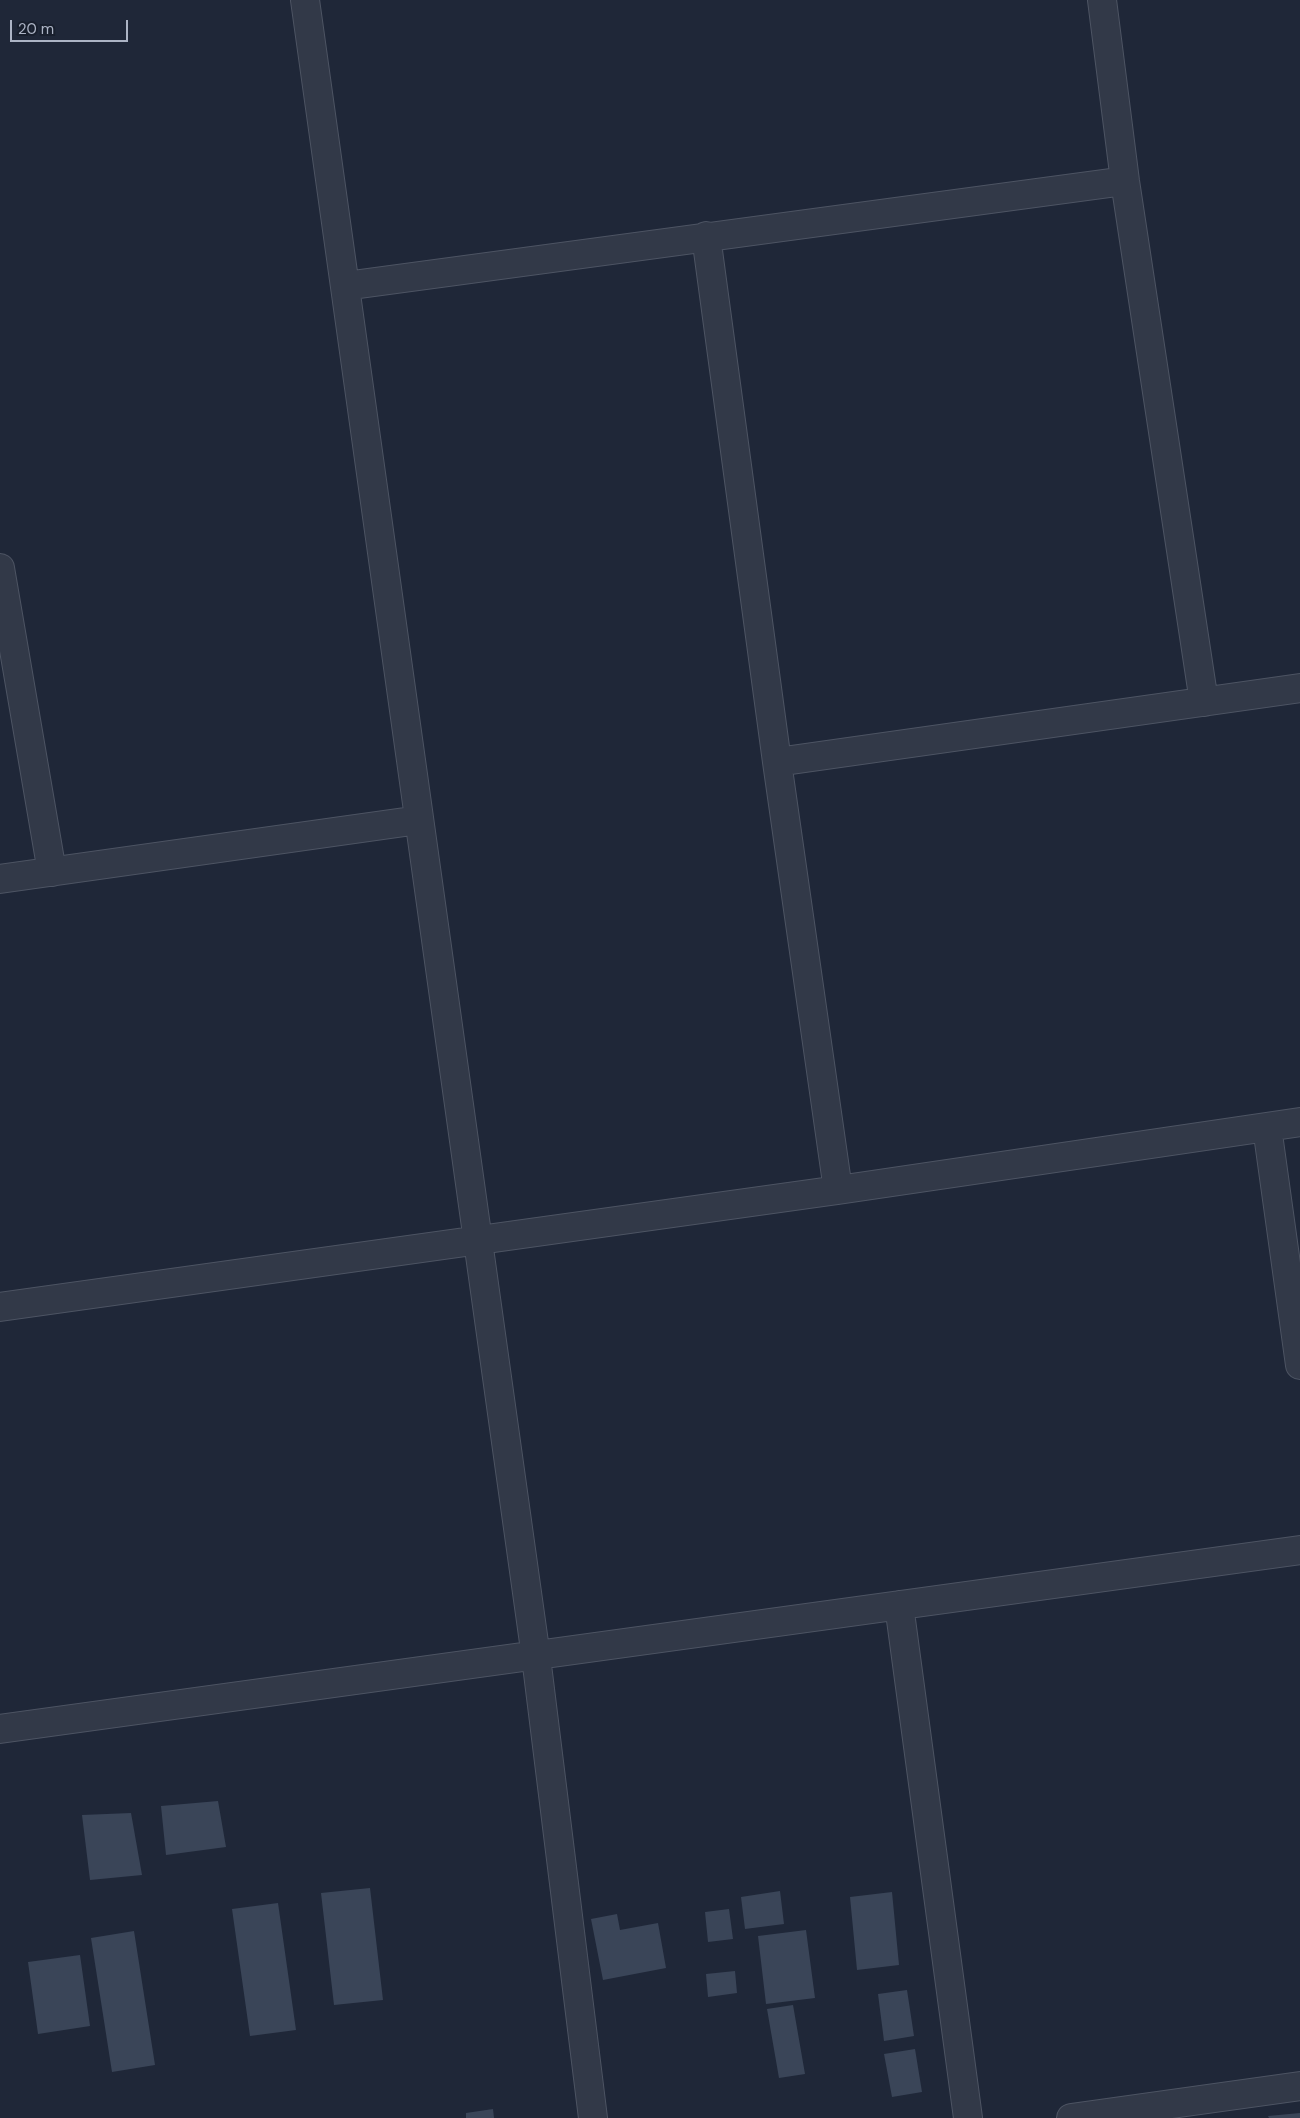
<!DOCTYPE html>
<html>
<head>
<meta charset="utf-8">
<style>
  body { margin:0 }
  #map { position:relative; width:1300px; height:2118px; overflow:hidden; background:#1f2738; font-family:"DM Sans",sans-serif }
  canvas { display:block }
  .scale { position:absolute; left:10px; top:20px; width:118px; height:22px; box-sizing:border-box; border:2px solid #acb4c5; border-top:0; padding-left:6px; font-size:15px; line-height:18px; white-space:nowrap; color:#acb4c5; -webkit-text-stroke:4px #181f2d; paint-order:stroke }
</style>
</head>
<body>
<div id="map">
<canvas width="1300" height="2118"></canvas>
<div class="scale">20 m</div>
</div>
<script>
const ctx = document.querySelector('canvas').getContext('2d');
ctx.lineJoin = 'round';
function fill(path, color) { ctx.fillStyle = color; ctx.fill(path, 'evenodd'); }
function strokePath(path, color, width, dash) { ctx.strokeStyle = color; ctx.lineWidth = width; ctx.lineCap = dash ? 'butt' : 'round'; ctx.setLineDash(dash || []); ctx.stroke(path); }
const building = new Path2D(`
  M 218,1801 L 226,1847 L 166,1855 L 161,1806 Z
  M 131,1813 L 142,1875 L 90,1880 L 82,1815 Z
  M 370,1888 L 383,2000 L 334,2005 L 321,1893 Z
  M 780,1891 L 784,1924 L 745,1929 L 741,1897 Z
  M 892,1892 L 899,1965 L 857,1970 L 850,1897 Z
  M 278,1903 L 296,2030 L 250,2036 L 232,1909 Z
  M 729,1909 L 733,1939 L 708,1942 L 705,1912 Z
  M 617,1914 L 620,1930 L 658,1923 L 666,1968 L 603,1980 L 591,1919 Z
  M 806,1930 L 815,1998 L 766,2004 L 758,1936 Z
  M 134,1931 L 155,2065 L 112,2072 L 91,1938 Z
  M 80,1955 L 90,2026 L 38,2034 L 28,1962 Z
  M 735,1971 L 737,1993 L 708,1997 L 706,1974 Z
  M 907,1990 L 914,2036 L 884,2041 L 878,1994 Z
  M 793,2005 L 805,2074 L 779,2078 L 767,2009 Z
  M 915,2049 L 922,2092 L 892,2097 L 884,2054 Z
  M 493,2109 L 494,2118 L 466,2118 L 466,2113 Z
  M 1300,2113 L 1300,2118 L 1269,2118 L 1268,2116 Z`);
const minor = new Path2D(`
  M 305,0 L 536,1657 L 593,2118
  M 1102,0 L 1125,181 L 1204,702
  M 706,236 L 777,762 L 838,1190
  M 345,286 L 1125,181
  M 0,568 L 52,872
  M 777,762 L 1300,688
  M 0,879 L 419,820
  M 1267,1127 L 1300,1365
  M 0,1307 L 838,1190 L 1300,1122
  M 899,1605 L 968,2118
  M 0,1729 L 1300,1550
  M 1071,2118 L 1300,2086`);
fill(building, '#3a4558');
strokePath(minor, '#4d5463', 30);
strokePath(minor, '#323948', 28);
</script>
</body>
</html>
